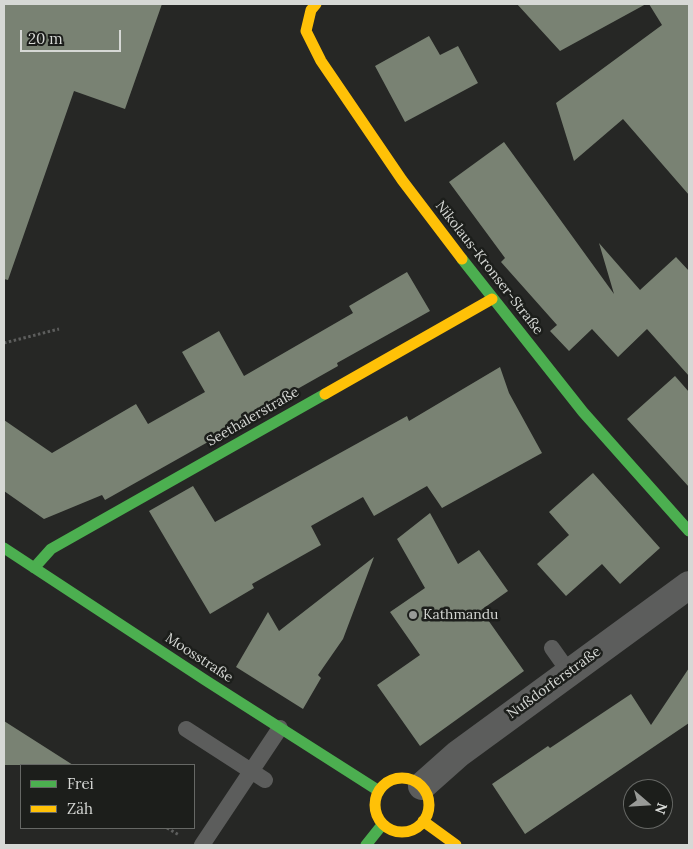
<!DOCTYPE html>
<html>
<head>
<meta charset="utf-8">
<style>
  body { margin:0 }
  #map { position:relative; width:693px; height:849px; overflow:hidden; background:#262725; font-family:Lora,serif }
  canvas { display:block }
  .frame { position:absolute; inset:0; border:5px solid #d6d8d5; pointer-events:none }
  .legend { position:absolute; left:20px; top:764px; width:175px; height:65px; box-sizing:border-box; background:#1c1e1b; border:1px solid #666865; margin:0; padding:6px 9px; list-style:none; font-size:15px; color:#d6d8d5 }
  .legend li { display:flex; align-items:center; gap:10px; height:25px }
  .legend b { width:25px; border:1px solid #666865 }
  .north { position:absolute; left:623px; top:779px; width:50px; height:50px; box-sizing:border-box; background:#1c1e1b; border:1px solid #666865; border-radius:50%; rotate:109deg; font-size:14px; font-weight:700; line-height:20px; text-align:center; color:#d6d8d5 }
  .north::after { content:''; display:block; margin:auto; width:18px; height:22px; background:#989a97; clip-path:polygon(50% 0,100% 100%,50% 72%,0 100%) }
  .scale { position:absolute; left:20px; top:30px; width:101px; height:22px; box-sizing:border-box; border:2px solid #d6d8d5; border-top:0; padding-left:6px; font-size:15px; line-height:18px; white-space:nowrap; color:#d6d8d5; -webkit-text-stroke:4px #1c1e1b; paint-order:stroke }
</style>
</head>
<body>
<div id="map">
<canvas width="693" height="849"></canvas>
<div class="frame"></div>
<ul class="legend">
<li><b style="height:6px;background:#4caf50"></b>Frei</li>
<li><b style="height:6px;background:#ffc107"></b>Zäh</li>
</ul>
<div class="north">N</div>
<div class="scale">20 m</div>
</div>
<script>
const ctx = document.querySelector('canvas').getContext('2d');
ctx.lineJoin = 'round';
function fill(path, color) { ctx.fillStyle = color; ctx.fill(path, 'evenodd'); }
function strokePath(path, color, width, dash) { ctx.strokeStyle = color; ctx.lineWidth = width; ctx.lineCap = dash ? 'butt' : 'round'; ctx.setLineDash(dash || []); ctx.stroke(path); }
function drawText(font, color, halo, rows, align = 'center') {
  ctx.font = font + ' Lora,serif'; ctx.lineWidth = 5; ctx.setLineDash([]); ctx.textBaseline = 'middle'; ctx.strokeStyle = halo; ctx.fillStyle = color; for (const [text, x, y, turn = 0] of rows) {
    ctx.save(); ctx.translate(x, y); ctx.rotate((+turn || 0) * Math.PI / 180); ctx.textAlign = isNaN(turn) ? turn : align; if (halo) ctx.strokeText(text, 0, 0); ctx.fillText(text, 0, 0); ctx.restore();
  }
}
const building = new Path2D(`
  M 4,4 L 162,4 L 125,109 L 74,91 L 8,280 L 4,279 Z
  M 517,4 L 646,4 L 560,51 Z
  M 649,4 L 689,4 L 689,195 L 623,119 L 574,161 L 556,103 L 662,25 Z
  M 429,36 L 440,55 L 458,46 L 478,83 L 405,122 L 375,66 Z
  M 504,142 L 614,294 L 599,243 L 640,290 L 676,257 L 689,271 L 689,376 L 647,329 L 618,357 L 592,329 L 569,351 L 550,331 L 557,325 L 501,262 L 505,258 L 449,182 Z
  M 407,272 L 430,311 L 337,363 L 338,366 L 262,409 L 263,411 L 105,500 L 102,495 L 44,519 L 4,491 L 4,420 L 52,453 L 136,404 L 148,424 L 205,392 L 182,352 L 219,331 L 244,376 L 353,313 L 349,306 Z
  M 500,367 L 509,393 L 542,453 L 442,508 L 427,486 L 374,516 L 363,497 L 311,526 L 321,545 L 252,584 L 254,588 L 210,614 L 149,511 L 193,486 L 215,522 L 407,416 L 409,421 Z
  M 675,376 L 689,392 L 689,487 L 627,419 Z
  M 593,473 L 660,548 L 620,584 L 602,564 L 566,596 L 537,564 L 569,535 L 549,512 Z
  M 430,513 L 458,564 L 479,550 L 508,591 L 481,610 L 524,671 L 420,746 L 377,685 L 420,655 L 390,612 L 425,588 L 397,539 Z
  M 374,557 L 343,639 L 318,675 L 321,678 L 303,709 L 236,667 L 268,612 L 279,631 Z
  M 689,668 L 689,723 L 525,834 L 492,784 L 548,746 L 550,748 L 631,694 L 651,725 Z
  M 4,721 L 73,765 L 4,765 Z`);
const path = new Path2D(`
  M 4,343 L 59,329
  M 167,828 L 179,835`);
const lane = new Path2D(`
  M 552,648 L 569,672
  M 186,729 L 265,780
  M 202,845 L 280,728`);
const street = new Path2D(`
  M 422,786 L 458,754 L 689,585`);
const fast = new Path2D(`
  M 462,259 L 583,412 L 689,531
  M 4,548 L 205,680 L 379,791
  M 34,568 L 51,549 L 325,394
  M 366,845 L 382,825`);
const slow = new Path2D(`
  M 316,4 L 311,10 L 306,31 L 321,61 L 402,180 L 462,259
  M 325,394 L 492,299
  M375 805a27 27 0 1 1 54 0a27 27 0 1 1-54 0Z
  M 423,821 L 456,845`);
const markers = [
  [413,615,5,"#989a97"]
];
const streetNames = [
  ["Nikolaus-Kronser-Straße",489,268,52],
  ["Seethalerstraße",253,417,-30],
  ["Moosstraße",199,658,33],
  ["Nußdorferstraße",554,683,-36]
];
const poiNames = [
  ["Kathmandu",423,615]
];
fill(building, '#798273');
strokePath(path, '#5d5e5d', 3, [2.5, 2.5]);
strokePath(lane, '#5c5d5c', 16);
strokePath(street, '#5c5d5c', 28);
strokePath(fast, '#4caf50', 11);
strokePath(slow, '#ffc107', 11);
for (const [x, y, r, color] of markers) { const dot = new Path2D(); dot.arc(x, y, r, 0, 2 * Math.PI); ctx.fillStyle = color; ctx.fill(dot); strokePath(dot, '#1c1e1b', 2); }
drawText('14px', '#d6d8d5', '#1c1e1b', streetNames);
drawText('14px', '#d6d8d5', '#1c1e1b', poiNames, 'left');
</script>
</body>
</html>
